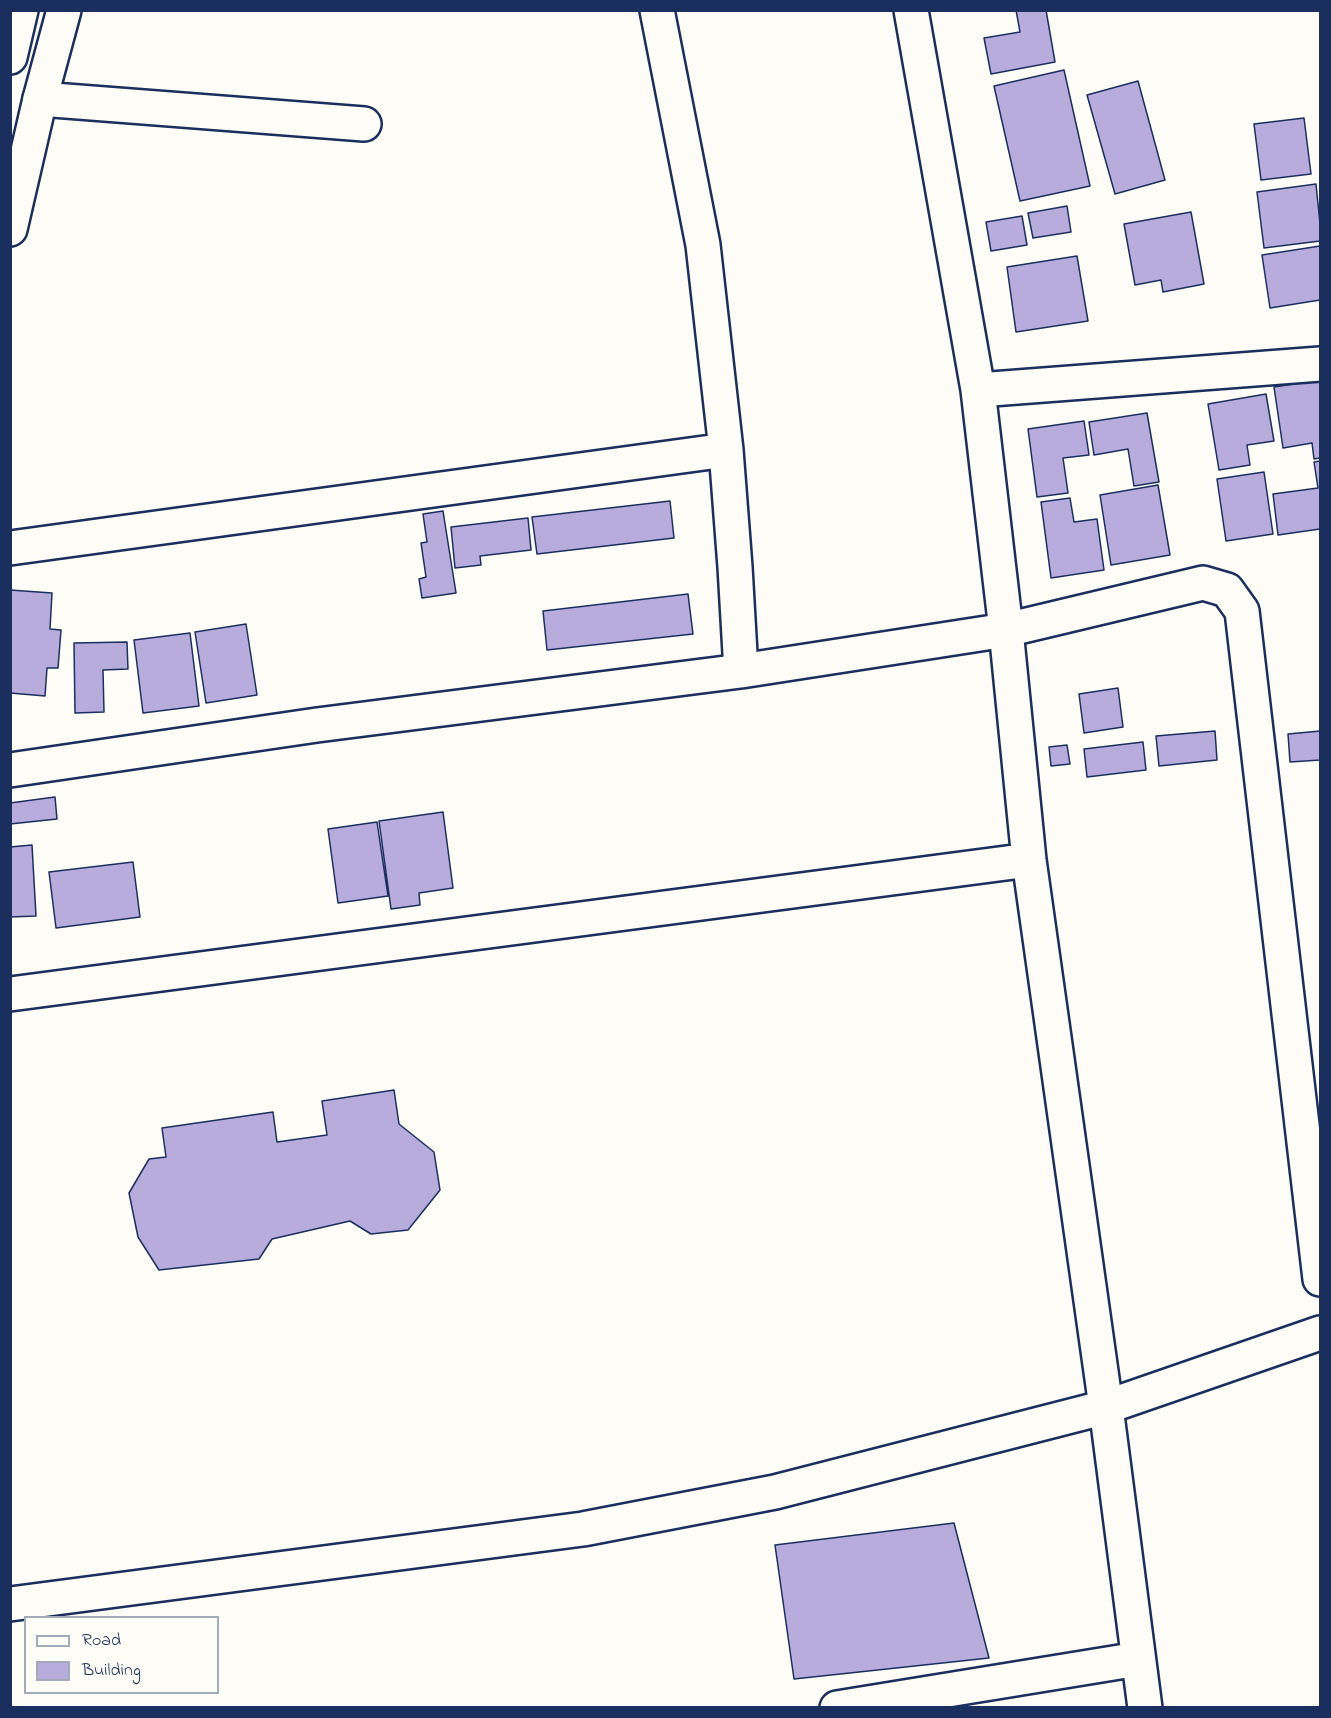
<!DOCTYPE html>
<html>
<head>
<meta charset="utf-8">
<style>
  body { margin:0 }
  #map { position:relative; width:1331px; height:1718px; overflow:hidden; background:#fdfcf7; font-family:"Indie Flower",sans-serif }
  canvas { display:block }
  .frame { position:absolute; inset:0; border:12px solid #1b2f5e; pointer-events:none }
  .legend { position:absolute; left:24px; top:1616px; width:195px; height:78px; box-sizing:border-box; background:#fdfcf7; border:2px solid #a3aaba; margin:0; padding:8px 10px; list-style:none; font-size:18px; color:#1b2f5e }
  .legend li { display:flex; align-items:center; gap:12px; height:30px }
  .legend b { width:30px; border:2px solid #a3aaba }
</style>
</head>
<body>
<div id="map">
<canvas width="1331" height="1718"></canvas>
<div class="frame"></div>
<ul class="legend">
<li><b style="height:8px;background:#fdfcf7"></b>Road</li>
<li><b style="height:16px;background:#b8acdd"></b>Building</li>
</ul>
</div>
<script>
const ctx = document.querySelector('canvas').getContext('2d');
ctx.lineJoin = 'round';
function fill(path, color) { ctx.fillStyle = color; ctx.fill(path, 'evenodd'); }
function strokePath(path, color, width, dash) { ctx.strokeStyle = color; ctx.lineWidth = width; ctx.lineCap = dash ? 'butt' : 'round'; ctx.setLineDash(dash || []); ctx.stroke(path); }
const building = new Path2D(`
  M 1016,10 L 1046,10 L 1055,62 L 991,74 L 984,38 L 1020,32 Z
  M 1064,70 L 1090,186 L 1020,201 L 994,86 Z
  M 1138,81 L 1165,180 L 1115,194 L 1087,95 Z
  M 1304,118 L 1311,174 L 1261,180 L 1254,124 Z
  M 1316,184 L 1320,224 L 1320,241 L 1264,248 L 1257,192 Z
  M 1067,206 L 1071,232 L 1033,238 L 1028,213 Z
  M 1191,212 L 1204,284 L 1163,292 L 1161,280 L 1135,285 L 1124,224 Z
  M 1022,216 L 1027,245 L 991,251 L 986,222 Z
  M 1320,246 L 1320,300 L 1270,308 L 1262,255 Z
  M 1077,256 L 1088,321 L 1016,332 L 1007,267 Z
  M 1320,380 L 1320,458 L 1314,459 L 1312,443 L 1283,448 L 1274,387 Z
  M 1266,394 L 1274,441 L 1247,445 L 1250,465 L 1219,470 L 1208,404 Z
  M 1147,413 L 1159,482 L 1134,486 L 1128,449 L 1094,455 L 1089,422 Z
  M 1084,421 L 1089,455 L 1063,458 L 1068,493 L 1037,497 L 1028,429 Z
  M 1320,461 L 1320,529 L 1278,535 L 1273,494 L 1318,488 L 1314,462 Z
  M 1264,472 L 1273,534 L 1226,541 L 1217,479 Z
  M 1158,485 L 1170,555 L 1111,565 L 1100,495 Z
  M 1070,498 L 1074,522 L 1097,519 L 1104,570 L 1051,578 L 1041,502 Z
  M 670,501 L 674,538 L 537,554 L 532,517 Z
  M 443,511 L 456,593 L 422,598 L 419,579 L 426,577 L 421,543 L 427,542 L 423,514 Z
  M 528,518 L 531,550 L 480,556 L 481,565 L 455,568 L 451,527 Z
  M 10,590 L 52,593 L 50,629 L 61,630 L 58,668 L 47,668 L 45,696 L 10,693 Z
  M 688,594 L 693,634 L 547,650 L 543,611 Z
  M 246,624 L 257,695 L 206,703 L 195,632 Z
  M 190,633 L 199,706 L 143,713 L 134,640 Z
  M 127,642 L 128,669 L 103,670 L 104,712 L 75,713 L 74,643 Z
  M 1118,688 L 1123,727 L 1084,733 L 1079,694 Z
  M 1215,731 L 1217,760 L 1159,766 L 1156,736 Z
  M 1320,731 L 1320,760 L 1290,762 L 1288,734 Z
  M 1143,742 L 1146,770 L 1087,777 L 1084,749 Z
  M 1067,745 L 1070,764 L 1051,766 L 1049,747 Z
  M 55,797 L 57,819 L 10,824 L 10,803 Z
  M 443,812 L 453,888 L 419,893 L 420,905 L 391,909 L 379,821 Z
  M 377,822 L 388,896 L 338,903 L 328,829 Z
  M 32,845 L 36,916 L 10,917 L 10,847 Z
  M 133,862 L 140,917 L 56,928 L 49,872 Z
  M 394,1090 L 399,1124 L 434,1152 L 440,1190 L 408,1230 L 371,1234 L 350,1221 L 272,1239 L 259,1259 L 159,1270 L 138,1237 L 129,1193 L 149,1159 L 166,1157 L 162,1128 L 273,1112 L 277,1142 L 327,1135 L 322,1101 Z
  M 954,1523 L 989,1658 L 794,1679 L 775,1545 Z`);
const minor = new Path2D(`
  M 657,10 L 703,245 L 726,450 L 735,567 L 741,671
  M 911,10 L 978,390 L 1006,630 L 1029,860 L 1106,1407 L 1145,1708
  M 40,99 L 364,124
  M 978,390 L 1320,364
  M 10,548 L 726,450
  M 10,770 L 317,725 L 741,671 L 1006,630 L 1203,583 L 1227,590 L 1242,611 L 1320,1279
  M 10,994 L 1029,860
  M 10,1604 L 583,1529 L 775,1492 L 1106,1407 L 1320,1333
  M 837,1708 L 1138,1659`);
const secondary = new Path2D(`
  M 10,57 L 21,10
  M 10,229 L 40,99 L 64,10`);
fill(building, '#b8acdd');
strokePath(building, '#1b2f5e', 1.5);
strokePath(minor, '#1b2f5e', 38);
strokePath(secondary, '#1b2f5e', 38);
strokePath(minor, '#fdfcf7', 33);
strokePath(secondary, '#fdfcf7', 33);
</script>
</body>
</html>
